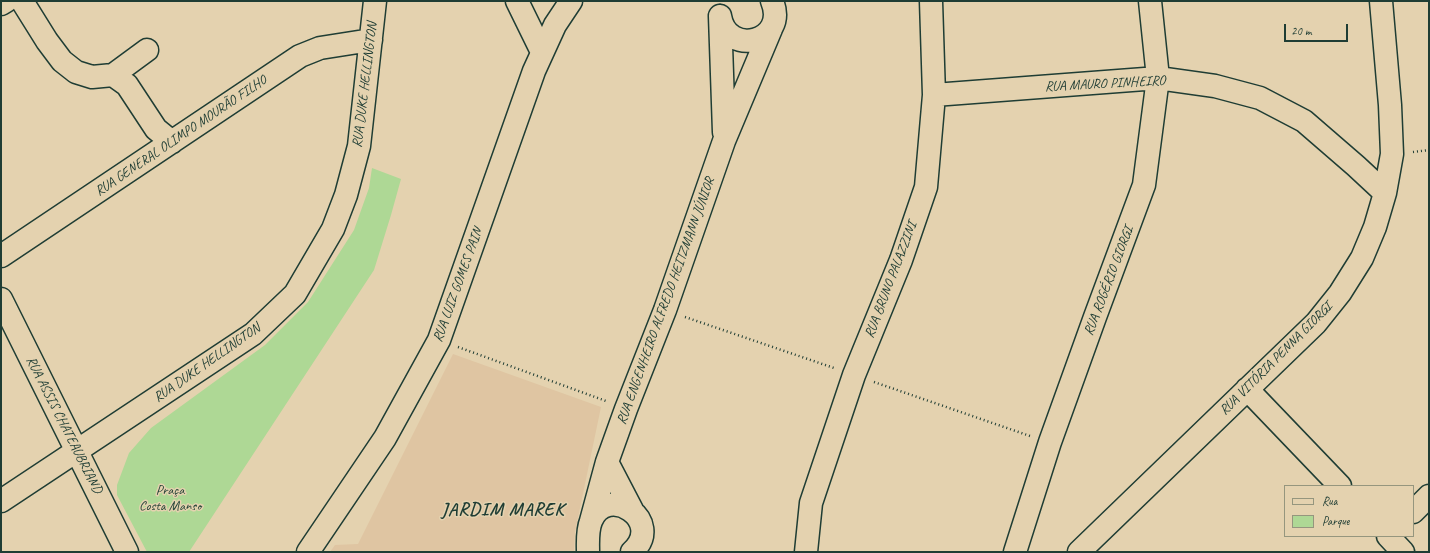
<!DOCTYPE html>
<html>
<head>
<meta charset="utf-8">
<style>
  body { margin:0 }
  #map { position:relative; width:1430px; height:553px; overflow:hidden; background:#e4d2af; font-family:Caveat,sans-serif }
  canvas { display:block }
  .frame { position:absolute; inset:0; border:2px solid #1f3d34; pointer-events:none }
  .legend { position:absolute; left:1284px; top:485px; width:130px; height:52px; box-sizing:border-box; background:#e4d2af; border:1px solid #95967e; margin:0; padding:5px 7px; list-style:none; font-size:12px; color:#1f3d34 }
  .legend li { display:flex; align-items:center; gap:8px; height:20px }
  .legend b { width:20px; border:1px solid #95967e }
  .scale { position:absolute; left:1284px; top:24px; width:64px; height:18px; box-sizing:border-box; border:2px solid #1f3d34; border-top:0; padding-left:5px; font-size:12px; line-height:14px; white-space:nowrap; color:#1f3d34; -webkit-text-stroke:3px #e4d2af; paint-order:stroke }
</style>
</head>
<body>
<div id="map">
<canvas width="1430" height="553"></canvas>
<div class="frame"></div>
<ul class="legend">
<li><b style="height:5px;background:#e4d2af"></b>Rua</li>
<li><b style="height:11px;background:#aed895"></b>Parque</li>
</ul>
<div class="scale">20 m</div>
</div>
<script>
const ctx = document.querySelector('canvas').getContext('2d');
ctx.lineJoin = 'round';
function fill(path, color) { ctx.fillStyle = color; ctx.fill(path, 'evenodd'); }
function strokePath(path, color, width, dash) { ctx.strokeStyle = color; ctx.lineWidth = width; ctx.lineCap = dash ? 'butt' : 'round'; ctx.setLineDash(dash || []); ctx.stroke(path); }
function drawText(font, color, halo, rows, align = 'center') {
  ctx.font = font + ' Caveat,sans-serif'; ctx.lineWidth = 3; ctx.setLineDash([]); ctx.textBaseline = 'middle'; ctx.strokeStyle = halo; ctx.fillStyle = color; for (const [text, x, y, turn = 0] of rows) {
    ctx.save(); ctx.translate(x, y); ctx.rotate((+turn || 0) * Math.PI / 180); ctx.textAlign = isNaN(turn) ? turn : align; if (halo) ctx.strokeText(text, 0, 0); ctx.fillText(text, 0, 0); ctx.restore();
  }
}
const built = new Path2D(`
  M 453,354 L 601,407 L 575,532 L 574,552 L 330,552 L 335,545 L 358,544 Z`);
const green = new Path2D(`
  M 372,168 L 401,179 L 391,215 L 374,270 L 189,552 L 147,552 L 117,495 L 117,485 L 129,453 L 151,428 L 265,345 L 308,302 L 354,230 L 369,188 Z`);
const path = new Path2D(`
  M 1413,152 L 1429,150
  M 685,317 L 834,368
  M 458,347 L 606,401
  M 874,382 L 1030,436`);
const minor = new Path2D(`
  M 22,1 L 47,41 L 62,61 L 76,72 L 92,77 L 113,75 L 127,85 L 156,129 L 172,142
  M 517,1 L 542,52
  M 1,4 L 6,1
  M 720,16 L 724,132
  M 720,16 C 727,58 789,42 772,1
  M 113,75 L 147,50
  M 934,95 L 1158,78 L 1215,86 L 1260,98 L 1304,121 L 1356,166 L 1385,193
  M 1,256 L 300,56 L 320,48 L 371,40
  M 1,299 L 127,552
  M 1247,389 L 1340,486
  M 607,462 L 632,510
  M 1,501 L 253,334 L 295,294 L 333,229 L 346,195 L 359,146 L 375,1
  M 1413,512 L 1429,496
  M 591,521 L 607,462 L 626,409 L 665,310 L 724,141 L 771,29
  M 1388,536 L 1403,552
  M 308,552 L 385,438 L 439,340 L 534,71 L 555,25 L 571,1
  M 588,552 C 588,542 587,531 591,521 C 607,482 666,521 632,552
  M 806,552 L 811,503 L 854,375 L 901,260 L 926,187 L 934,95 L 931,1
  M 1015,552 L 1050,442 L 1095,317 L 1144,185 L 1158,78 L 1150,1
  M 1079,552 L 1316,323 L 1340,293 L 1362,258 L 1375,227 L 1385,193 L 1392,154 L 1390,105 L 1381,1`);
const streetNames = [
  ["RUA MAURO PINHEIRO",1105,84,-3],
  ["RUA DUKE HELLINGTON",365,85,-83],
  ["RUA GENERAL OLIMPO MOURÃO FILHO",181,136,-34],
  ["RUA BRUNO PALAZZINI",891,280,-69],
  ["RUA ROGÉRIO GIORGI",1109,281,-69],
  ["RUA LUIZ GOMES PAIN",458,285,-70],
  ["RUA ENGENHEIRO ALFREDO HEITZMANN JÚNIOR",666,301,-70],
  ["RUA VITÓRIA PENNA GIORGI",1276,359,-45],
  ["RUA DUKE HELLINGTON",207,363,-35],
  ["RUA ASSIS CHATEAUBRIAND",64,425,63]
];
const parkNames = [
  ["Praça",170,490],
  ["Costa Manso",170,506]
];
const districtNames = [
  ["JARDIM MAREK",503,510]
];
fill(built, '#dfc5a2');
fill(green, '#aed895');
strokePath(minor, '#1f3d34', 25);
strokePath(path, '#1f3d34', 2.5, [1, 3]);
strokePath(minor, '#e4d2af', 22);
drawText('14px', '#1f3d34', '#e4d2af', streetNames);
drawText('14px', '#264539', '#e4d2af', parkNames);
ctx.letterSpacing = '1px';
drawText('bold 18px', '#1f3d34', '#e4d2af', districtNames);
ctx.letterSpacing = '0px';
</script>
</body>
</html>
